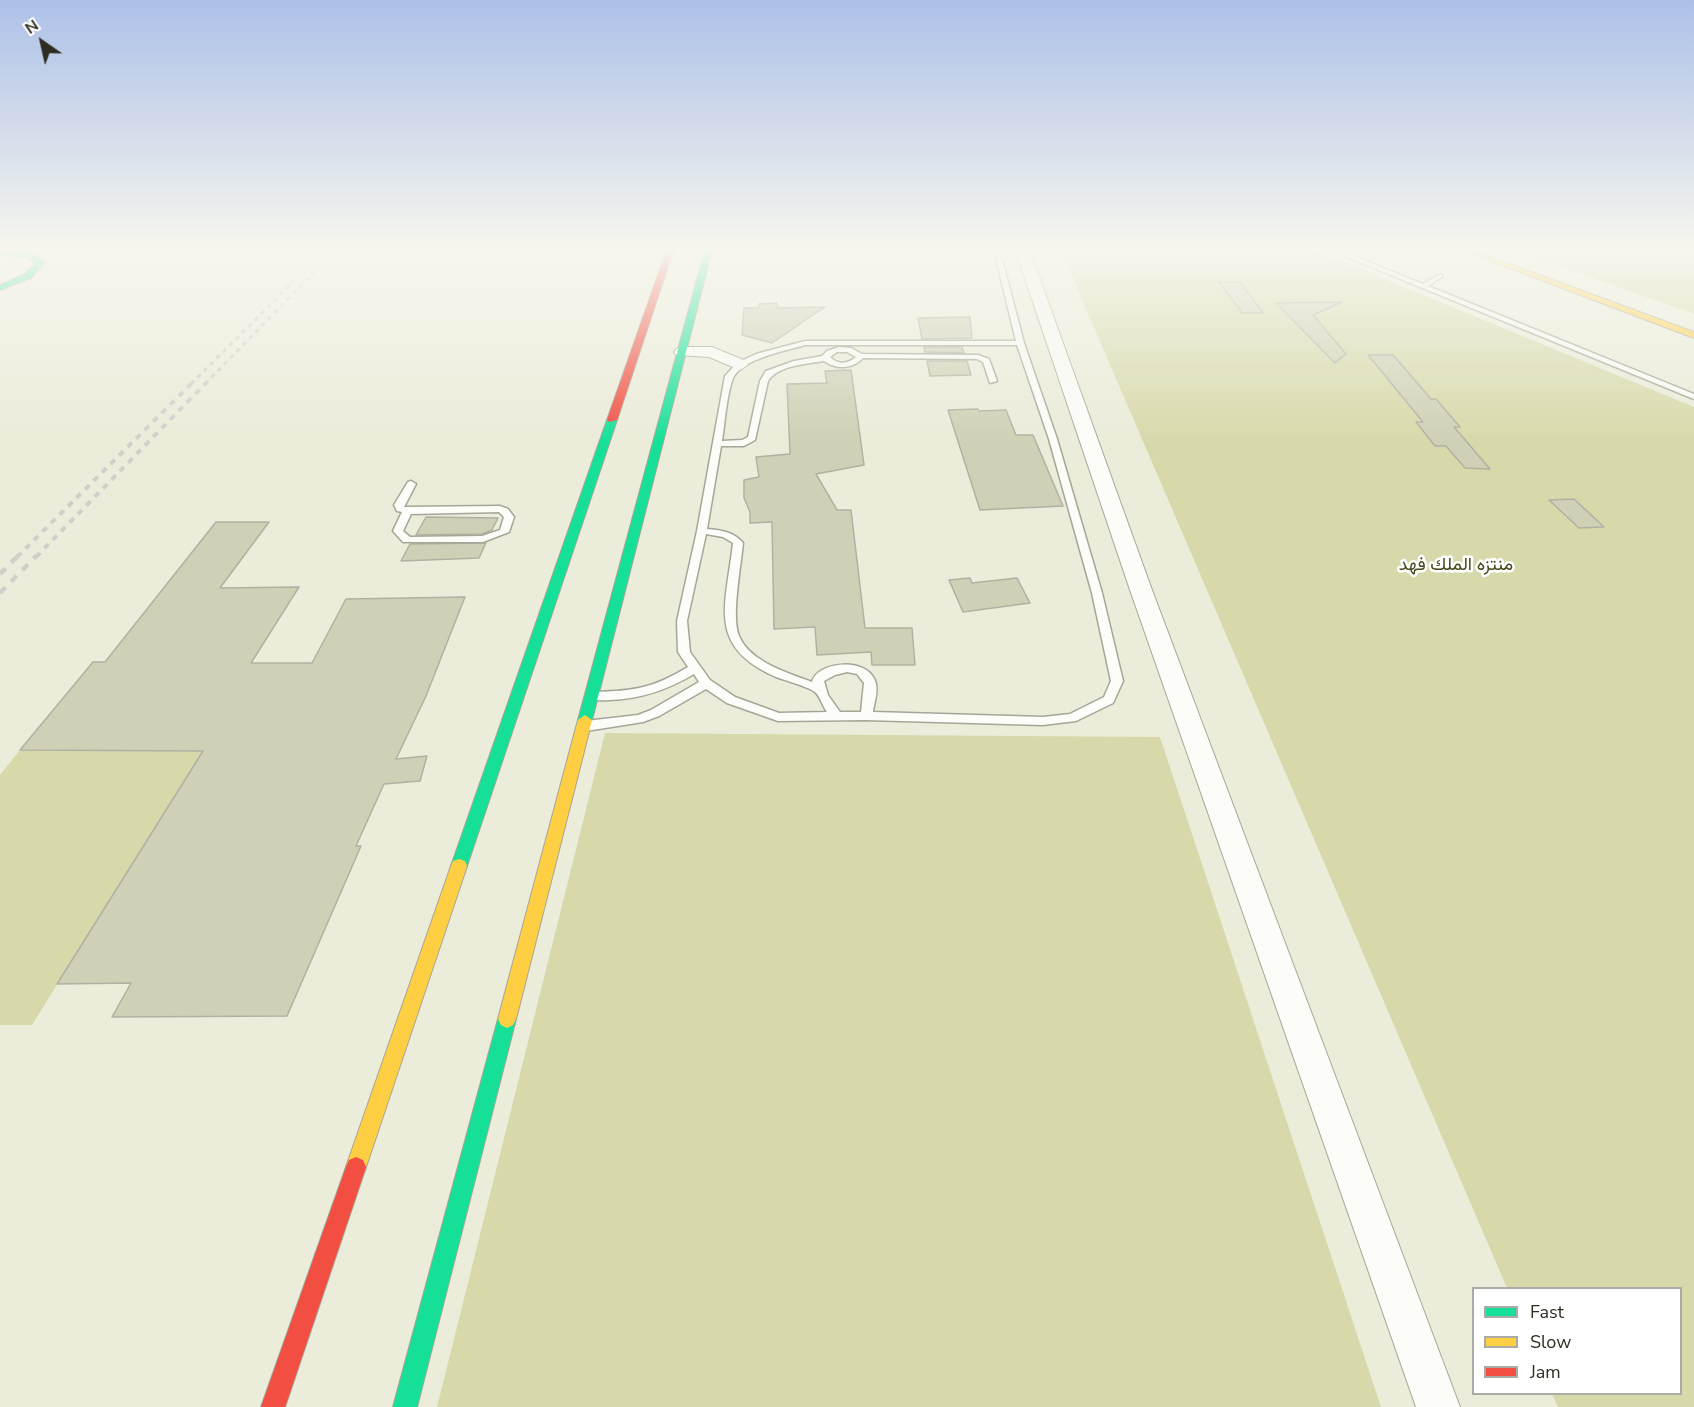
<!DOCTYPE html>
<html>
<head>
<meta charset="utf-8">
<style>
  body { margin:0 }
  #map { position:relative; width:1694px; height:1407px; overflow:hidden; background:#ececda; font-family:"Nunito Sans",sans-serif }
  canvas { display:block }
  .legend { position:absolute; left:1472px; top:1287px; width:210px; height:108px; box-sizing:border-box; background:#fff; border:2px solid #ababa6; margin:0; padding:8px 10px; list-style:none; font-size:18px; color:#2d2d20 }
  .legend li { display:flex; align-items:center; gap:12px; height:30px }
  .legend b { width:30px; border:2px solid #ababa6 }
  .north { position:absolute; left:12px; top:12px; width:60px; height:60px; -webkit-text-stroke:4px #fff; paint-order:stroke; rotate:326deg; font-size:16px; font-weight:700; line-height:24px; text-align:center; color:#2d2d20 }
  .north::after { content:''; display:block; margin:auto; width:21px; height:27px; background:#2d2d20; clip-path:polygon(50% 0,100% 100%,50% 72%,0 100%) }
</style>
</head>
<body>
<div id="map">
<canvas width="1694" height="1407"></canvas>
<ul class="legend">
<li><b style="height:8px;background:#16e098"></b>Fast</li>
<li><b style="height:8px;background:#ffcf43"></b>Slow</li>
<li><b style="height:8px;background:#f24e42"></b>Jam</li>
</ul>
<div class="north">N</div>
</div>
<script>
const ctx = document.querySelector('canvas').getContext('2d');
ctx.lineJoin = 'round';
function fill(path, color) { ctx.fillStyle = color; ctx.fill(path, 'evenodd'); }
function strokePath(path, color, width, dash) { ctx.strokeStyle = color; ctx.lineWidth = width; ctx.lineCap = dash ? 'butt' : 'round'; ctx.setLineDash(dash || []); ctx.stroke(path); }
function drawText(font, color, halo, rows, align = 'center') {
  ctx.font = font + ' "Nunito Sans",Vazirmatn,sans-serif'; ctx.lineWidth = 5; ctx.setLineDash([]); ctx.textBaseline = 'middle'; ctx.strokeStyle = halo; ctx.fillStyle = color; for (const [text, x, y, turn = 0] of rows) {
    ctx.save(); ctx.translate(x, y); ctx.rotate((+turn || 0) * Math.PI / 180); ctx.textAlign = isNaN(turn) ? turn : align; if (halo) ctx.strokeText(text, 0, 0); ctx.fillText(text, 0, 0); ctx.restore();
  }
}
const green = new Path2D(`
  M 1059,246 L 1305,246 L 1694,407 L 1694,1407 L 1558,1407 L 1552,1394 L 1680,1394 L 1680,1288 L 1507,1288 Z
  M 1502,246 L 1694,246 L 1694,314 Z
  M 605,733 L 1160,737 L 1381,1407 L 437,1407 Z
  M 20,750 L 203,751 L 32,1025 L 0,1025 L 0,775 Z`);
const building = new Path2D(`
  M 1219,282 L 1240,282 L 1263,313 L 1242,313 Z
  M 1342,302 L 1313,315 L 1346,354 L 1335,363 L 1276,303 Z
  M 777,303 L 777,308 L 825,307 L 772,343 L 742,335 L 744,308 L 759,308 L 759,304 Z
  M 970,317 L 972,338 L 922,339 L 918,318 Z
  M 924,347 L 962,347 L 964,353 L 925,352 Z
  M 1368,355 L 1393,355 L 1431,399 L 1436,399 L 1460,427 L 1454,427 L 1490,469 L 1465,468 L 1446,446 L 1435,446 L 1416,422 L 1423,422 Z
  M 927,361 L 967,361 L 971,375 L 930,376 Z
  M 851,370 L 864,465 L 816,474 L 837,510 L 851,510 L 865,628 L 912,628 L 915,665 L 872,665 L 871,652 L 817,655 L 815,627 L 774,629 L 772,522 L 750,523 L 750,512 L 744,498 L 744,480 L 759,477 L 756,457 L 790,454 L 787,384 L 827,383 L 825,371 Z
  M 978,409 L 979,411 L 1006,410 L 1016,435 L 1033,435 L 1063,506 L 980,510 L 948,410 Z
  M 1574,499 L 1604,527 L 1579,528 L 1549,500 Z
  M 426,517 L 498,518 L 492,530 L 482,534 L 416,535 Z
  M 216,522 L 269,522 L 220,588 L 299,587 L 251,663 L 312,663 L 346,599 L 465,597 L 426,696 L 396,759 L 427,756 L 420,781 L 384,784 L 356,846 L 361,846 L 287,1016 L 112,1017 L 131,983 L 57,984 L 203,751 L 20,750 L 93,662 L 105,662 Z
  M 486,543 L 479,558 L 401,561 L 410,544 Z
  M 970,578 L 972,583 L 1017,578 L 1030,603 L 963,612 L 949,580 Z`);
const lane = new Path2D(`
  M 1320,246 L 1329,246 L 1423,284 L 1438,275 L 1442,275 L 1442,277 L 1428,286 L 1694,394 L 1694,399 Z
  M 999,257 L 1002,259 L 1024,343 L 1057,439 L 1102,593 L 1123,681 L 1113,703 L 1076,721 L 1043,725 L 866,720 L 778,721 L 727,703 L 706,689 L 659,716 L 643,722 L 586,731 L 582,729 L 580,726 L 582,723 L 586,721 L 638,715 L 651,710 L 699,682 L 694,674 C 667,690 641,699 610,700 C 602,700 593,702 588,696 L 594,692 C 635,691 653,688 688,667 L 678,652 L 677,621 L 697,531 L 725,376 L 737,363 L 756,354 L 805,341 L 1016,341 L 996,259 ZM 805,345 L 1017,345 L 1049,439 L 1092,593 L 1111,681 L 1104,697 L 1070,714 L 1043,717 L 873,712 C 874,703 878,693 876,684 C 870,656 817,661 812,682 C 788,673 750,662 739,636 C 731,617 741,565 743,543 C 734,532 721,530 707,529 L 721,446 L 744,446 L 755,440 L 768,381 C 778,365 807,364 824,361 C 836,370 853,369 863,358 L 977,359 L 983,362 L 990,383 L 997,381 L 989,359 L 978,355 L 862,354 L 851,348 L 839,347 L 827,351 L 822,356 L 794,361 L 766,371 L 760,381 L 748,437 L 742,440 L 722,441 C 725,422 726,400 732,381 C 738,359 786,351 805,345 ZM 837,352 L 847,352 L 856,357 C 848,364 838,365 830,357 ZM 706,534 L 723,537 L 733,543 C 726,606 706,646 776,677 C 784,680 809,687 815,692 C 820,696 823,707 827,712 L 779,713 L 735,697 L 710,680 L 690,652 L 687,621 ZM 847,672 L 857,674 L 864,683 L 861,712 L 840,712 L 828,695 L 824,681 L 835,675 Z
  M 411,481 L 416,484 L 404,507 L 500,506 L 508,509 L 514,517 L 509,532 L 483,542 L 403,542 L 393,531 L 402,512 L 397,511 L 394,505 L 408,482 ZM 499,512 L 504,517 L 500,530 L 482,536 L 410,537 L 403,531 L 411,514 Z`);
const street = new Path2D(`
  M 1014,246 L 1028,246 L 1152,590 L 1460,1407 L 1416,1407 L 1130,590 Z
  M 682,347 L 712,347 L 746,361 L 748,365 L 740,370 L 709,357 L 676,355 L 674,352 L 676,349 Z`);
const fast = new Path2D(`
  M 706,246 L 713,246 L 592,720 L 585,725 L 578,720 Z
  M 0,251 C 14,252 37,249 44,263 L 31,278 L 0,290 L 0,285 L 25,274 L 36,263 L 27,257 L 0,255 Z
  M 612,417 L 617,420 L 467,866 L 465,871 L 459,873 L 453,871 L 451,866 L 607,420 Z
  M 507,1010 L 513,1013 L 516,1019 L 417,1407 L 393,1407 L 498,1019 L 501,1013 Z`);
const slow = new Path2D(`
  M 1451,246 L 1461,246 L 1694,332 L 1694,338 Z
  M 585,715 L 592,720 L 516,1019 L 513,1025 L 507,1028 L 501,1025 L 498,1019 L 578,720 Z
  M 459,859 L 465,861 L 467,866 L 366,1167 L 363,1174 L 356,1177 L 349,1174 L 346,1167 L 451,866 L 453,861 Z`);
const jam = new Path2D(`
  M 668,246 L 675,246 L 617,420 L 609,422 L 607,420 Z
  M 356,1157 L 363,1160 L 366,1167 L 285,1407 L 261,1407 L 346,1167 L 349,1160 Z`);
const railFar2 = new Path2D(`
  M 191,384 L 294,281
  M 205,384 L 340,246`);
const railFar1 = new Path2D(`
  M 17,557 L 193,382
  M 36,557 L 207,382`);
const rail = new Path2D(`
  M 0,574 L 19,555
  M 0,593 L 37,555`);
const parkNames = [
  ["منتزه الملك فهد",1456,566]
];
fill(green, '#d8d9aa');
fill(building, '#d0d0b6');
strokePath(building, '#b1b1a3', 1.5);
strokePath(lane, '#a6a698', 3);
strokePath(street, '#a6a698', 2);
strokePath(fast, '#a6a698', 2);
strokePath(slow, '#a6a698', 2);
strokePath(jam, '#a6a698', 2);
fill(lane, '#fcfcf9');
fill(street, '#fcfcf9');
fill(fast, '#16e098');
fill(slow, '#ffcf43');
fill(jam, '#f24e42');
strokePath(railFar2, '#d0d0cb', 3, [4.5, 4.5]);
strokePath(railFar1, '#d0d0cb', 4, [6, 6]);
strokePath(rail, '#d0d0cb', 4.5, [8, 8]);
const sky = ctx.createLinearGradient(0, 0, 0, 443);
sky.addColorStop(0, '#adc0e8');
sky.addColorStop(0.56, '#f6f6ee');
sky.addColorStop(1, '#f6f6ee00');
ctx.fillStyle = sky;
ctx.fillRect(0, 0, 1694, 443);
drawText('18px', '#46461d', '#fff', parkNames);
</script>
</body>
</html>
